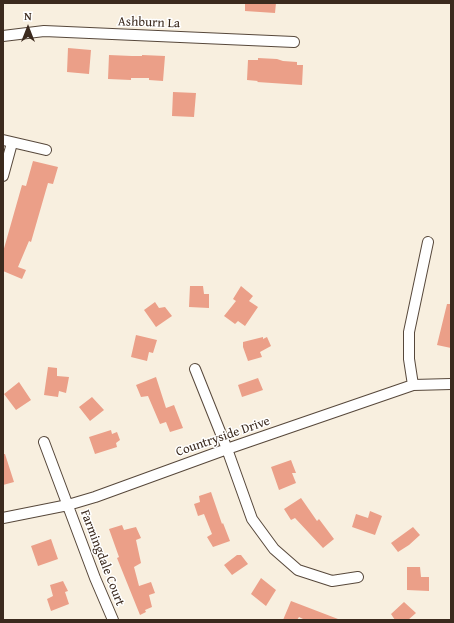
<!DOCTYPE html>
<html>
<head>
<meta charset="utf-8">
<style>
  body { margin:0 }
  #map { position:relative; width:454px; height:623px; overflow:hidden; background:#f8efdf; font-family:"Gentium Book Plus",serif }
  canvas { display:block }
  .frame { position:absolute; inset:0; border:4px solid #3b2a1e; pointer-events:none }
  .north { position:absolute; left:8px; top:8px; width:40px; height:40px; -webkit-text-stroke:3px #fff; paint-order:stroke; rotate:0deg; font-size:11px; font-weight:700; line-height:16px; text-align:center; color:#3b2a1e }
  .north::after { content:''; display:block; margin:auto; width:14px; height:18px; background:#3b2a1e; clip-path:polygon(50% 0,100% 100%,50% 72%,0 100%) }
</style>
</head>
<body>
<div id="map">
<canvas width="454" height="623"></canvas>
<div class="frame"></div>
<div class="north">N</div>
</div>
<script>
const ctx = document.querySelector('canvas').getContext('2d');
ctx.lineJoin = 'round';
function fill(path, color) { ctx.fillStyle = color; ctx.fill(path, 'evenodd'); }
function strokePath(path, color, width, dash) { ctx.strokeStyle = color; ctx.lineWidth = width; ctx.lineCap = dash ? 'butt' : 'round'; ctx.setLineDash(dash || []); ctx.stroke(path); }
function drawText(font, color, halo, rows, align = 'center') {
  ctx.font = font + ' "Gentium Book Plus",serif'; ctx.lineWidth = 3; ctx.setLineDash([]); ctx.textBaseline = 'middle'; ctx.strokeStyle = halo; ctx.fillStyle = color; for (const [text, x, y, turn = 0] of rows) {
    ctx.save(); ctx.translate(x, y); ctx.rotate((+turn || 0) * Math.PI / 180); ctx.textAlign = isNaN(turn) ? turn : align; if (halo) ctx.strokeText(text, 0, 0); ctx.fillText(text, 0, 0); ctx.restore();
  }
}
const building = new Path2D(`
  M 245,3 L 276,3 L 275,13 L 245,11 Z
  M 68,48 L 91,50 L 89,74 L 67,72 Z
  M 109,55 L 132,56 L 142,56 L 142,55 L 165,56 L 163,81 L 149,80 L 149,78 L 131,78 L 131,80 L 108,79 Z
  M 258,58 L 277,59 L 283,61 L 297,62 L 297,65 L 303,65 L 302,85 L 257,82 L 258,81 L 247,80 L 248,60 L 258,60 Z
  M 173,92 L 196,93 L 194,117 L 172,116 Z
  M 33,161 L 58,167 L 53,184 L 48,183 L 31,242 L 29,241 L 18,267 L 26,270 L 22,279 L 3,271 L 3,252 L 22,185 L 26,186 Z
  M 190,286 L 203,286 L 204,294 L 209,294 L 209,308 L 189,307 Z
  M 241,286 L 253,296 L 249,301 L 258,307 L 245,326 L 238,321 L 235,324 L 224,316 L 236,301 L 233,299 Z
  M 155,302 L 159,308 L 165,307 L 172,316 L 156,327 L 144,310 Z
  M 447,304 L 451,304 L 451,348 L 437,345 Z
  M 136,335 L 157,340 L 153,353 L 149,352 L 147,361 L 131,357 Z
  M 263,337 L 263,339 L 267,337 L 271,346 L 260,352 L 262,357 L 248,361 L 243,347 L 243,342 Z
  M 48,367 L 57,368 L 57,376 L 69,377 L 66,393 L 59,391 L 58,397 L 44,395 Z
  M 156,377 L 166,408 L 174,405 L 183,428 L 170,432 L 166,422 L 160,424 L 148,396 L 141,397 L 136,385 Z
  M 258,378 L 263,390 L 242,397 L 238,385 Z
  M 19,382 L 31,400 L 16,410 L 4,394 Z
  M 92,397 L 104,410 L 90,421 L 79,407 Z
  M 111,430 L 112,434 L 117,432 L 120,440 L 116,443 L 117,447 L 95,454 L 89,437 Z
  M 3,454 L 5,454 L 14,482 L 3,485 Z
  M 291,460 L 296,473 L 292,473 L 296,483 L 279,490 L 271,467 Z
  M 211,492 L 222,524 L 223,523 L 230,541 L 213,547 L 207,537 L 212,534 L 204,514 L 198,516 L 194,504 L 200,502 L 199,496 Z
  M 301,498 L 317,521 L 319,519 L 334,539 L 323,548 L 295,518 L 291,520 L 284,509 Z
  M 370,511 L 382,516 L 375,535 L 352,527 L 356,514 L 368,518 Z
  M 122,525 L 124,530 L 136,527 L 141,538 L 136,540 L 141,563 L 134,567 L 139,586 L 151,582 L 155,593 L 149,595 L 152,607 L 145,610 L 146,612 L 140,615 L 117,558 L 119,557 L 109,529 Z
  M 413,527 L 420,535 L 409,545 L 398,552 L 391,543 Z
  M 51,539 L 58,559 L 38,566 L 31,546 Z
  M 237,555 L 241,555 L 248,564 L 232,575 L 224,565 Z
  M 407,567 L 420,567 L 421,577 L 429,577 L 429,591 L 407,590 Z
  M 261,578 L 276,590 L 266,606 L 251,594 Z
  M 63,581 L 68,591 L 65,592 L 69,604 L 51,611 L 47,599 L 53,596 L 50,585 Z
  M 291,601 L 338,619 L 338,620 L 305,620 L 299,617 L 297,620 L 283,620 Z
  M 404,602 L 416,613 L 408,620 L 395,620 L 391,614 Z`);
const minor = new Path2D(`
  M 3,36 L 44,31 L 294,42
  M 3,140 L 46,150
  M 3,176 L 12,143
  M 195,369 L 227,449 L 252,519 L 274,549 L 298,570 L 332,581 L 358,577
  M 413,385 L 409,359 L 409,332 L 428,242
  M 44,442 L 95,578 L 113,620
  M 3,518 L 68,505 L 95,497 L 227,449 L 413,385 L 451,384`);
const streetNames = [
  ["Ashburn La",149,23,2],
  ["Countryside Drive",223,437,-19],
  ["Farmingdale Court",102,558,69]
];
fill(building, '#eb9f88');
strokePath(minor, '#57483b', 12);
strokePath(minor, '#fff', 10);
drawText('13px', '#3b2a1e', '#fff', streetNames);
</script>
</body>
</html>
